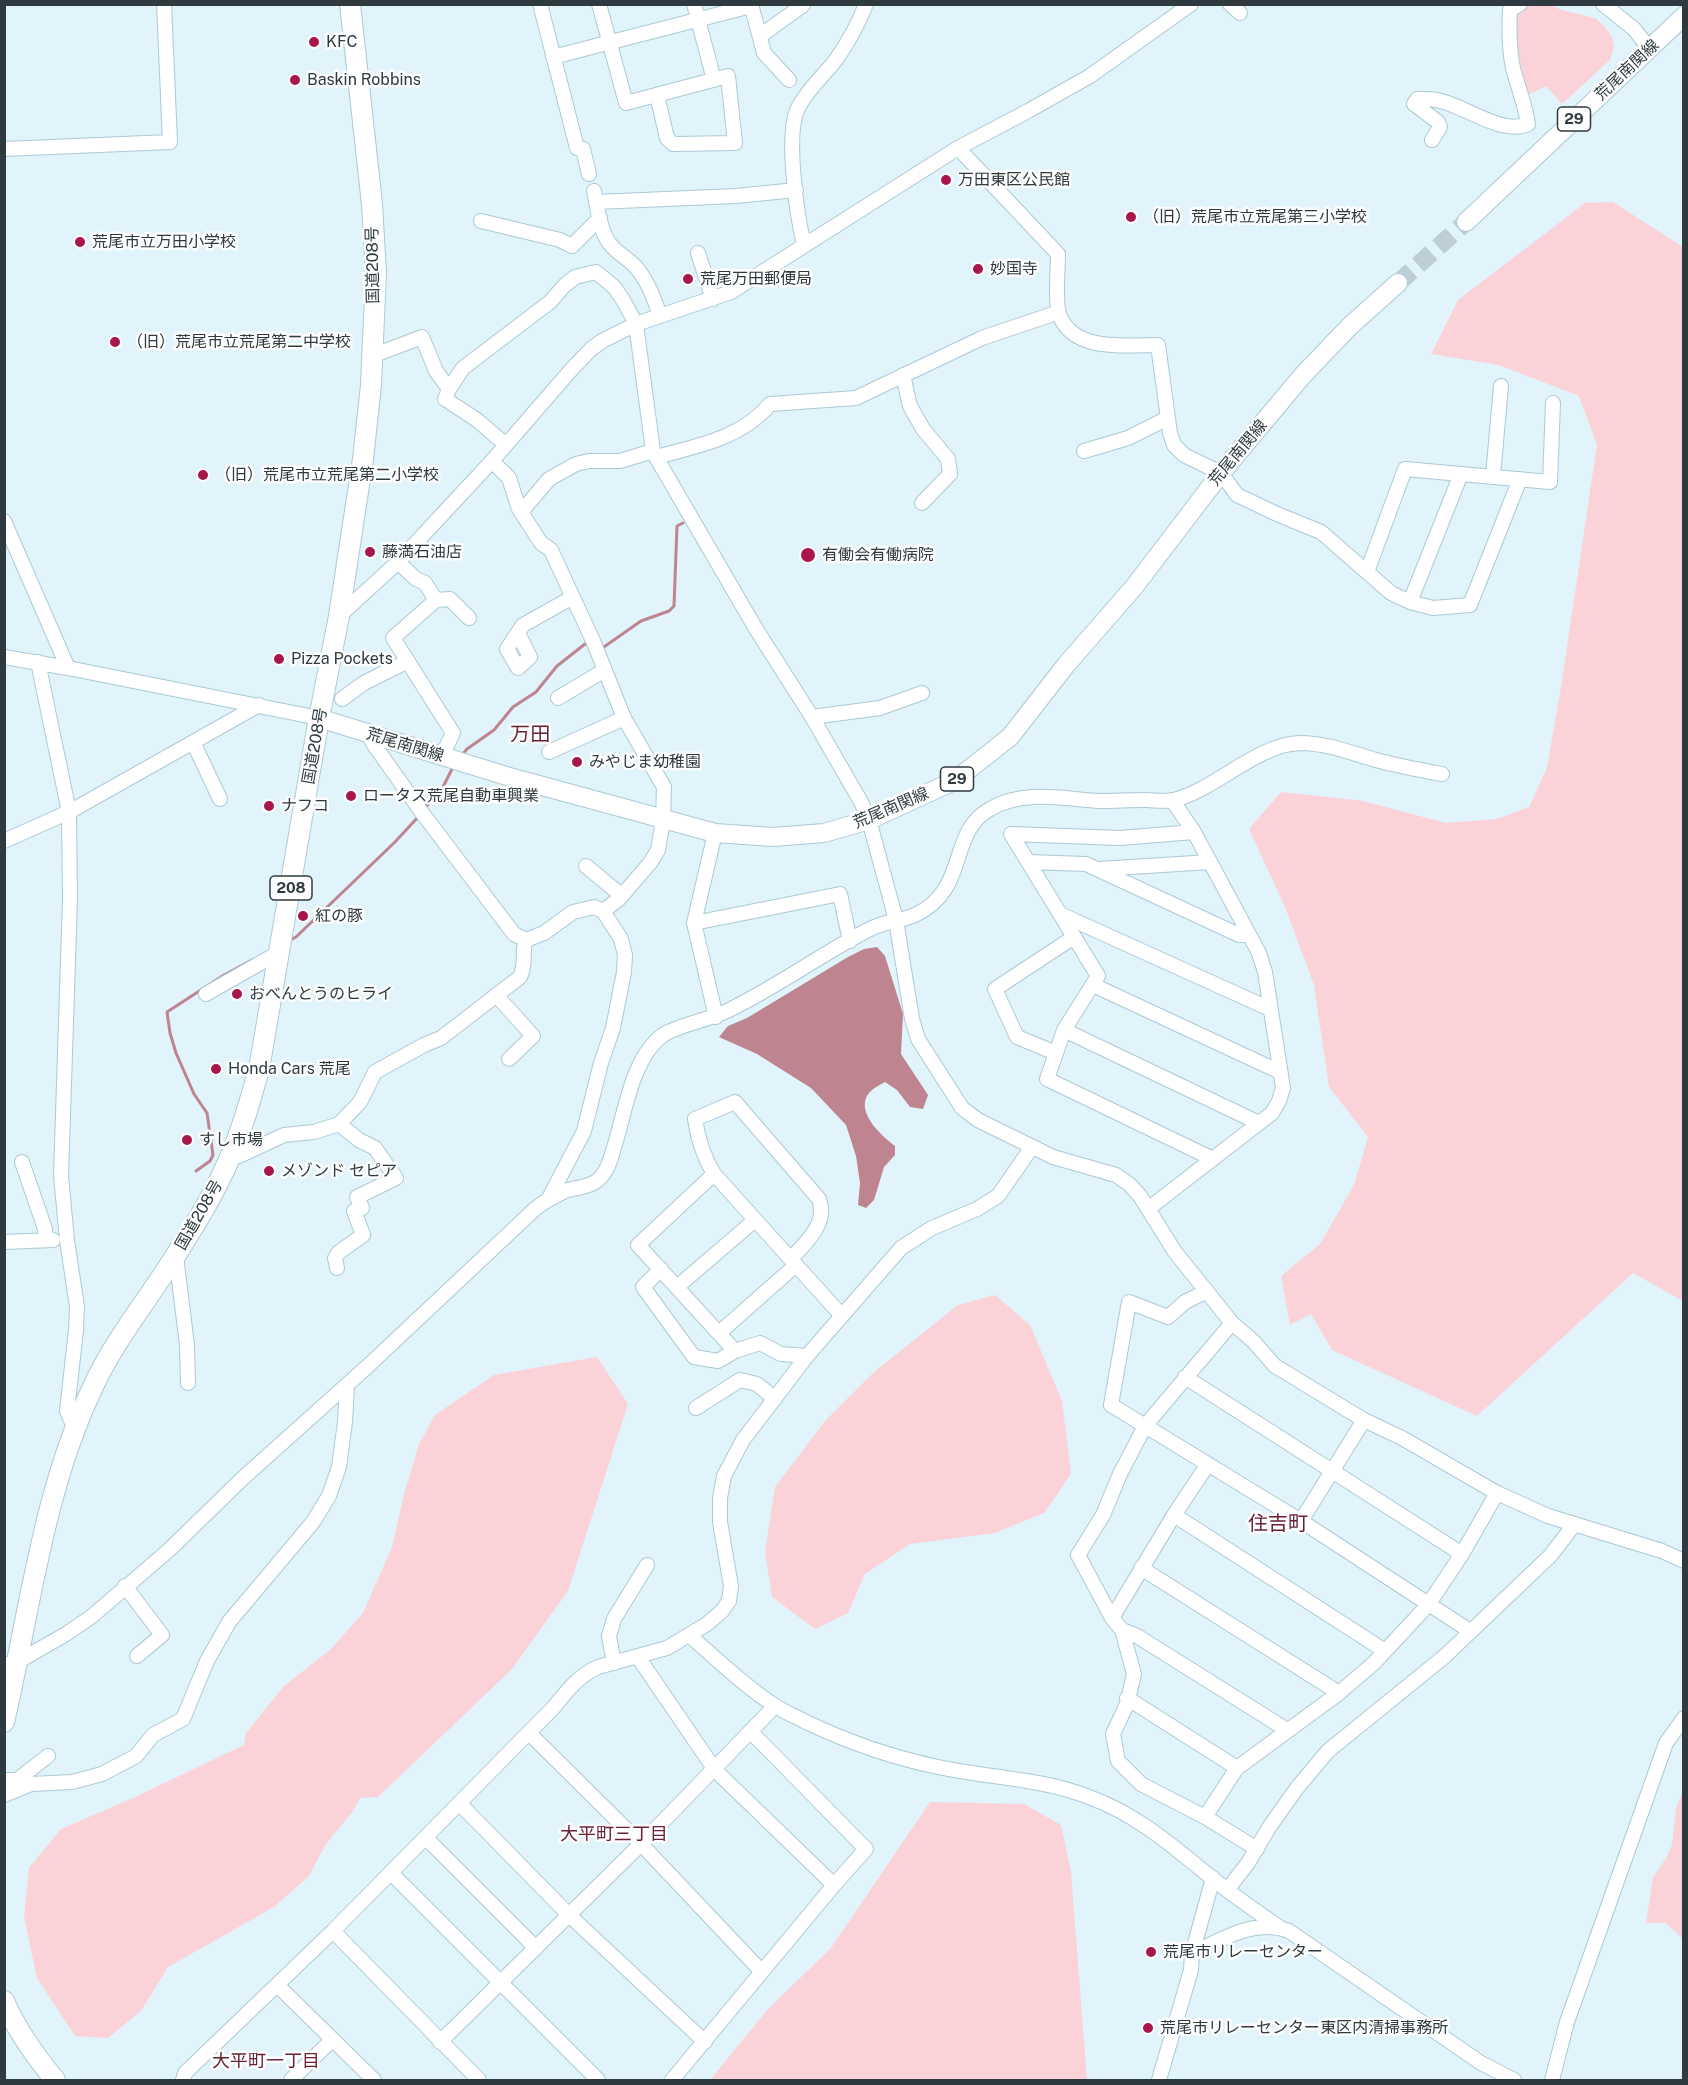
<!DOCTYPE html>
<html>
<head>
<meta charset="utf-8">
<style>
  body { margin:0 }
  #map { position:relative; width:1688px; height:2085px; overflow:hidden; background:#e1f3fb; font-family:"Public Sans",sans-serif }
  canvas { display:block }
  .frame { position:absolute; inset:0; border:6px solid #2e3a40; pointer-events:none }
</style>
</head>
<body>
<div id="map">
<canvas width="1688" height="2085"></canvas>
<div class="frame"></div>
</div>
<script>
const ctx = document.querySelector('canvas').getContext('2d');
ctx.lineJoin = 'round';
function fill(path, color) { ctx.fillStyle = color; ctx.fill(path, 'evenodd'); }
function strokePath(path, color, width, dash) { ctx.strokeStyle = color; ctx.lineWidth = width; ctx.lineCap = dash ? 'butt' : 'round'; ctx.setLineDash(dash || []); ctx.stroke(path); }
function drawText(font, color, halo, rows, align = 'center') {
  ctx.font = font + ' "Public Sans","Noto Sans JP",sans-serif'; ctx.lineWidth = 5; ctx.setLineDash([]); ctx.textBaseline = 'middle'; ctx.strokeStyle = halo; ctx.fillStyle = color; for (const [text, x, y, turn = 0] of rows) {
    ctx.save(); ctx.translate(x, y); ctx.rotate((+turn || 0) * Math.PI / 180); ctx.textAlign = isNaN(turn) ? turn : align; if (halo) ctx.strokeText(text, 0, 0); ctx.fillText(text, 0, 0); ctx.restore();
  }
}
const green = new Path2D(`
  M 1530,5 L 1552,5 L 1561,10 L 1595,18 L 1605,27 L 1612,37 L 1614,47 L 1610,60 L 1562,104 L 1546,86 L 1526,96 L 1514,60 L 1516,14 Z
  M 1613,202 L 1683,247 L 1683,1301 L 1633,1273 L 1477,1416 L 1332,1350 L 1311,1314 L 1290,1325 L 1281,1276 L 1320,1244 L 1354,1185 L 1368,1137 L 1329,1087 L 1314,985 L 1285,907 L 1249,829 L 1281,792 L 1363,801 L 1446,823 L 1497,819 L 1529,807 L 1547,768 L 1561,687 L 1597,445 L 1579,396 L 1499,365 L 1431,354 L 1458,300 L 1585,203 Z
  M 995,1295 L 1030,1325 L 1062,1401 L 1071,1474 L 1044,1513 L 995,1533 L 910,1544 L 865,1574 L 848,1613 L 815,1629 L 772,1597 L 765,1552 L 775,1487 L 825,1421 L 874,1372 L 958,1305 Z
  M 597,1357 L 628,1404 L 568,1591 L 512,1669 L 378,1797 L 360,1798 L 353,1811 L 326,1844 L 309,1876 L 274,1907 L 168,1967 L 141,2011 L 108,2038 L 75,2036 L 37,1978 L 24,1917 L 29,1868 L 61,1829 L 133,1798 L 244,1745 L 246,1733 L 284,1686 L 330,1650 L 363,1613 L 392,1547 L 404,1494 L 419,1444 L 435,1415 L 494,1375 Z
  M 1683,1790 L 1683,1939 L 1666,1923 L 1646,1923 L 1653,1877 L 1665,1860 L 1672,1845 L 1676,1809 Z
  M 930,1802 L 1024,1804 L 1061,1825 L 1071,1872 L 1087,2080 L 710,2080 L 768,2009 L 831,1948 Z`);
const water = new Path2D(`
  M 877,947 L 885,956 L 903,1014 L 901,1054 L 928,1095 L 923,1109 L 910,1107 L 897,1090 L 885,1082 C 878,1086 869,1090 866,1098 C 859,1116 883,1137 895,1146 L 895,1155 L 884,1167 L 874,1200 L 866,1208 L 858,1205 L 860,1183 L 856,1156 L 846,1125 L 811,1088 L 757,1054 L 719,1037 L 728,1026 L 747,1018 L 848,957 L 864,949 Z`);
const stream = new Path2D(`
  M 601,649 L 641,621 L 669,611 L 674,606 L 677,526 L 683,523
  M 462,755 L 467,749 L 494,730 L 513,707 L 536,692 L 557,666 L 585,644 L 588,644
  M 425,808 L 443,787 L 453,767
  M 290,940 L 296,937 L 395,842 L 419,816
  M 196,1171 L 210,1161 L 213,1155 L 207,1113 L 194,1094 L 176,1053 L 170,1033 L 167,1012 L 224,975 L 252,960`);
const majorTunnel = new Path2D(`
  M 1398,283 L 1466,222`);
const minor = new Path2D(`
  M 540,4 L 577,148 L 583,149 L 589,174
  M 599,4 L 626,103 L 728,76 L 735,143 L 673,144 L 667,138 L 657,95
  M 694,4 L 714,80
  M 751,4 L 764,53 L 789,80
  M 1230,4 L 1240,13
  M 1603,4 L 1634,29 L 1649,48
  M 760,36 L 803,5
  M 553,57 L 751,6
  M 1432,140 L 1440,127 L 1438,122 L 1414,104 L 1417,99 C 1423,99 1430,99 1436,100 C 1463,104 1501,136 1528,124 C 1525,103 1518,88 1513,68 C 1509,49 1509,30 1510,10 L 1520,4
  M 958,148 L 1058,254 C 1058,268 1055,302 1059,314 C 1073,353 1126,345 1158,345 L 1170,433 L 1174,445 L 1184,455 L 1221,473 L 1237,495 L 1277,514 L 1321,532 L 1391,593 L 1410,602 L 1433,608 L 1470,605 L 1520,479
  M 4,149 L 170,142 L 164,4
  M 594,191 C 597,205 600,233 610,244 C 617,253 627,258 635,266 C 648,281 654,298 660,316
  M 596,202 L 736,196 L 796,190
  M 481,221 L 560,240 L 572,246 L 600,218
  M 804,245 C 797,216 785,134 798,108 C 807,90 823,76 835,61 C 848,43 858,25 866,4
  M 698,253 L 713,299
  M 372,356 L 422,337 L 436,371 L 449,389
  M 903,375 L 910,406 L 923,429 L 948,459 L 950,474 L 922,503
  M 505,444 L 477,420 L 445,399 L 449,389 L 463,368 L 550,302 L 564,286 L 575,277 L 596,272 L 614,287 L 623,300 L 636,324 L 653,451 L 656,457 L 756,629 L 812,717 L 861,802 L 869,820 L 896,920 L 912,1019 L 918,1039 L 962,1108 L 978,1120 L 1053,1157 L 1116,1175 L 1129,1184 L 1140,1196 L 1175,1252 L 1232,1323 L 1253,1341 L 1275,1366 L 1364,1420 L 1402,1438 L 1497,1493 L 1548,1516 L 1662,1551 L 1684,1561
  M 1084,451 L 1128,438 L 1168,418
  M 656,457 C 697,446 742,438 770,404 L 856,398 L 982,338 L 1059,312
  M 492,461 L 509,478 L 519,509 L 541,543 L 551,550 L 594,643 L 624,718 L 664,787 L 663,820 L 658,850 L 650,863 L 619,899 L 603,911
  M 1493,476 L 1501,386
  M 521,512 L 549,479 L 576,464 L 589,461 L 620,461 L 653,451
  M 4,521 L 68,668
  M 398,562 L 416,579 L 425,583 L 436,600 L 450,599 L 469,618
  M 1367,572 L 1405,469 L 1550,482 L 1553,403
  M 436,600 L 393,638 L 453,733 L 442,756
  M 1410,602 L 1461,474
  M 339,616 L 398,562 L 492,461 L 571,370 L 591,349 L 602,341 L 636,324 L 731,292 L 958,148 L 1028,111 L 1090,76 L 1191,4
  M 518,633 L 530,657 L 518,668 L 507,649 L 523,625 L 573,597
  M 4,657 L 68,668 L 319,718
  M 38,662 L 69,812 L 70,899 L 61,1176 L 67,1240 L 77,1307 L 76,1330 L 67,1411 L 74,1427
  M 558,698 L 605,670
  M 342,699 L 364,683 L 408,661
  M 812,717 L 880,708 L 922,693
  M 193,742 L 220,799
  M 549,752 L 624,718
  M 1194,832 L 1120,838 L 1011,834 L 1098,976 L 1064,1030 L 1047,1079 L 1213,1159
  M 715,833 L 694,923 L 716,1017
  M 4,841 L 69,812 L 259,705
  M 1028,862 L 1086,864 L 1239,935 L 1249,935
  M 586,866 L 622,896
  M 1099,869 L 1210,862
  M 1060,914 L 1270,1009
  M 694,923 L 840,894 L 850,941
  M 526,940 L 544,933 L 573,912 L 594,907 L 603,911 L 621,939 L 625,955 L 624,972 L 613,1028 L 601,1063 L 584,1131 L 548,1200
  M 1093,985 L 1280,1072
  M 206,994 L 271,957 L 280,954
  M 496,995 L 533,1036 L 509,1059
  M 1064,1030 L 1259,1123
  M 1056,1053 L 1017,1037 L 995,989 L 1074,937
  M 232,1153 L 239,1156 L 284,1135 L 314,1132 L 339,1124 L 360,1102 L 375,1072 L 424,1045 L 441,1038 L 520,977 C 527,963 521,953 526,940 L 514,934 L 423,814 L 372,742 L 375,736
  M 22,1162 L 45,1229 L 46,1240
  M 714,1174 L 638,1245 L 735,1351
  M 1148,1209 L 1272,1113 L 1279,1101 L 1283,1088 L 1265,972 L 1259,953 L 1194,832 L 1172,800
  M 4,1242 L 53,1240
  M 176,1256 L 187,1345 L 188,1383
  M 791,1259 C 806,1242 828,1224 819,1199 L 735,1102 L 695,1119 C 698,1140 703,1156 714,1174 L 842,1316
  M 337,1268 L 335,1258 L 338,1253 L 363,1235 L 354,1211 L 362,1208 L 357,1197 L 396,1178 L 375,1148 L 359,1140 L 339,1124
  M 661,1269 L 643,1287 L 694,1357 L 718,1361 L 735,1351 L 760,1343 L 781,1354 L 807,1356
  M 677,1287 L 755,1220
  M 1207,1291 L 1185,1302 L 1168,1317 L 1129,1302 L 1111,1405 L 1301,1521 L 1470,1631
  M 1232,1323 L 1145,1426 L 1120,1474 L 1103,1515 L 1078,1555 L 1112,1618 L 1122,1630 L 1137,1636 L 1287,1730
  M 719,1333 L 796,1265
  M 1185,1377 L 1462,1554
  M 696,1408 L 740,1380 L 757,1384 L 775,1399
  M 1174,1515 L 1385,1651
  M 1301,1521 L 1364,1420
  M 1141,1568 L 1339,1693
  M 125,1586 L 162,1635 L 137,1656
  M 1112,1618 L 1174,1515 L 1208,1464
  M 1122,1630 L 1134,1674 L 1127,1704 L 1113,1734 L 1118,1761 L 1141,1784 L 1205,1817 L 1257,1849
  M 690,1636 C 717,1659 744,1686 774,1705 C 784,1712 795,1716 806,1722 C 850,1743 890,1757 938,1767 C 989,1778 1040,1778 1089,1797 C 1144,1817 1182,1855 1227,1890 C 1244,1903 1262,1915 1279,1927
  M 638,1657 L 715,1770 L 834,1885
  M 614,1663 L 609,1636 L 614,1619 L 647,1565
  M 4,1665 L 19,1661 L 66,1634 L 91,1617 L 169,1550 L 243,1478 L 369,1365 L 536,1208 C 545,1201 555,1196 565,1191 C 577,1187 593,1187 601,1177 C 610,1167 612,1153 616,1141 C 626,1107 633,1057 663,1035 C 678,1025 713,1019 731,1009 C 780,985 824,952 872,928 C 886,921 902,921 915,915 C 970,889 947,833 990,809 C 1023,789 1064,799 1100,801 C 1115,801 1130,800 1145,800 C 1154,800 1164,802 1173,800 C 1216,790 1257,744 1300,743 C 1327,743 1351,753 1376,760 C 1398,766 1420,770 1442,774
  M 1127,1698 L 1237,1768
  M 529,1733 L 641,1844 L 762,1972
  M 4,1780 L 17,1780 L 48,1756
  M 4,1795 L 31,1784 L 72,1782 L 102,1774 L 136,1756 L 153,1735 L 183,1719 L 207,1661 L 229,1622 L 313,1522 L 329,1496 L 339,1467 L 345,1422 L 347,1385
  M 460,1804 L 569,1915 L 705,2042
  M 1205,1817 L 1237,1768 L 1339,1693 L 1374,1663 L 1428,1605 L 1462,1554 L 1497,1493
  M 426,1838 L 536,1948
  M 391,1873 L 598,2080
  M 1227,1890 L 1248,1863 L 1270,1826 L 1297,1788 L 1328,1751 L 1445,1656 L 1550,1556 L 1574,1525
  M 333,1931 L 479,2080
  M 1192,1954 L 1213,1878
  M 277,1985 L 374,2080
  M 440,2042 L 641,1844 L 775,1706
  M 183,2080 L 185,2073 L 333,1931 L 553,1708 C 566,1692 578,1676 598,1667 L 667,1648 L 707,1624 L 722,1611 L 729,1601 L 731,1586 L 720,1522 L 720,1498 L 724,1476 L 743,1440 L 807,1356 L 901,1248 L 932,1228 L 977,1209 L 998,1196 L 1032,1147
  M 291,2080 L 332,2040
  M 672,2080 L 834,1885 L 866,1849 L 751,1732
  M 1159,2080 L 1191,1970 L 1192,1954 C 1222,1939 1255,1918 1289,1931 L 1481,2063 L 1514,2080
  M 1552,2080 L 1567,2022 L 1666,1743 L 1684,1718`);
const major = new Path2D(`
  M 1466,222 L 1684,16
  M 319,718 L 513,778 L 715,833 L 773,837 L 824,833 L 869,820 L 954,781 L 1010,737 L 1066,665 L 1134,587 L 1221,473 L 1303,375 L 1350,326 L 1398,283`);
const highway = new Path2D(`
  M 4,1722 C 30,1611 43,1492 92,1389 C 113,1342 147,1301 174,1258 C 195,1225 216,1191 231,1155 C 243,1127 251,1098 259,1069 L 319,718 L 339,616 L 363,459 L 371,385 L 376,273 L 372,204 L 350,4
  M 4,2001 C 17,2031 35,2056 55,2080`);
const markers = [
  [314,42,6,"#a9164c"],
  [295,80,6,"#a9164c"],
  [946,180,6,"#a9164c"],
  [1131,217,6,"#a9164c"],
  [80,242,6,"#a9164c"],
  [978,269,6,"#a9164c"],
  [688,279,6,"#a9164c"],
  [115,342,6,"#a9164c"],
  [203,475,6,"#a9164c"],
  [370,552,6,"#a9164c"],
  [808,555,8,"#a9164c"],
  [279,659,6,"#a9164c"],
  [577,762,6,"#a9164c"],
  [351,796,6,"#a9164c"],
  [269,806,6,"#a9164c"],
  [303,916,6,"#a9164c"],
  [237,994,6,"#a9164c"],
  [216,1069,6,"#a9164c"],
  [187,1140,6,"#a9164c"],
  [269,1171,6,"#a9164c"],
  [1151,1952,6,"#a9164c"],
  [1148,2028,6,"#a9164c"]
];
const shields = [
  [1574,119,33],
  [957,779,33],
  [291,888,42]
];
const shieldNames = [
  ["29",1574,119],
  ["29",957,779],
  ["208",291,888]
];
const poiNames = [
  ["KFC",326,42],
  ["Baskin Robbins",307,80],
  ["万田東区公民館",958,180],
  ["（旧）荒尾市立荒尾第三小学校",1143,217],
  ["荒尾市立万田小学校",92,242],
  ["妙国寺",990,269],
  ["荒尾万田郵便局",700,279],
  ["（旧）荒尾市立荒尾第二中学校",127,342],
  ["（旧）荒尾市立荒尾第二小学校",215,475],
  ["藤満石油店",382,552],
  ["有働会有働病院",822,555],
  ["Pizza Pockets",291,659],
  ["みやじま幼稚園",589,762],
  ["ロータス荒尾自動車興業",363,796],
  ["ナフコ",281,806],
  ["紅の豚",315,916],
  ["おべんとうのヒライ",249,994],
  ["Honda Cars 荒尾",228,1069],
  ["すし市場",199,1140],
  ["メゾンド セピア",281,1171],
  ["荒尾市リレーセンター",1163,1952],
  ["荒尾市リレーセンター東区内清掃事務所",1160,2028]
];
const streetNames = [
  ["荒尾南関線",1627,70,-43],
  ["国道208号",373,265,-91],
  ["荒尾南関線",1238,453,-50],
  ["荒尾南関線",405,745,17],
  ["国道208号",315,746,-80],
  ["荒尾南関線",891,808,-23],
  ["国道208号",199,1215,-60]
];
const neighbourhoodNames = [
  ["大平町三丁目",614,1834],
  ["大平町一丁目",266,2061]
];
const quarterNames = [
  ["万田",530,735],
  ["住吉町",1278,1524]
];
fill(green, '#fcd2d9');
fill(water, '#be848f');
strokePath(stream, '#be848f', 3);
strokePath(majorTunnel, '#bdced6', 18, [18, 9]);
strokePath(minor, '#acc9d6', 16);
strokePath(major, '#acc9d6', 20);
strokePath(highway, '#acc9d6', 22);
strokePath(minor, '#fff', 14);
strokePath(major, '#fff', 18);
strokePath(highway, '#fff', 20);
for (const [x, y, r, color] of markers) { const dot = new Path2D(); dot.arc(x, y, r, 0, 2 * Math.PI); ctx.fillStyle = color; ctx.fill(dot); strokePath(dot, '#fdfdfd', 2); }
for (const [x, y, w] of shields) { const box = new Path2D(); box.roundRect(x - w / 2, y - 12, w, 24, 4.5); ctx.fillStyle = '#fdfdfd'; ctx.fill(box); strokePath(box, '#2e3a40', 1.5); }
drawText('bold 15px', '#2e3a40', null, shieldNames);
drawText('16px', '#2e3a40', '#fdfdfd', poiNames, 'left');
drawText('16px', '#2e3a40', '#fdfdfd', streetNames);
drawText('18px', '#672235', '#fdfdfd', neighbourhoodNames);
drawText('20px', '#672235', '#fdfdfd', quarterNames);
</script>
</body>
</html>
